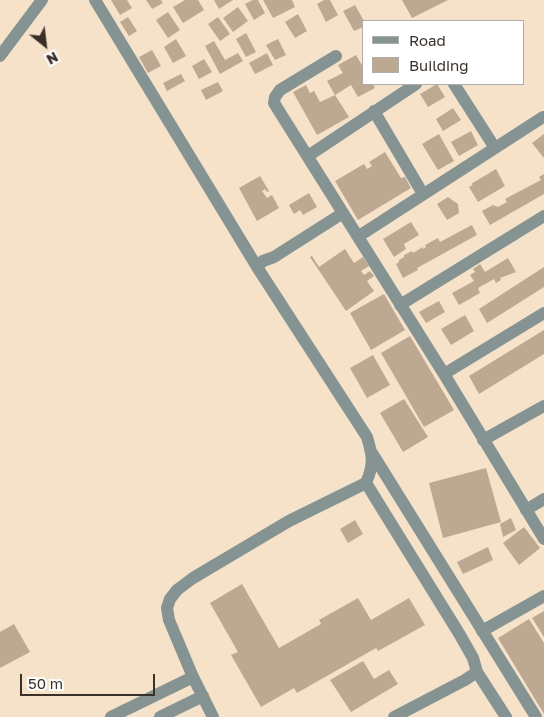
<!DOCTYPE html>
<html>
<head>
<meta charset="utf-8">
<style>
  body { margin:0 }
  #map { position:relative; width:544px; height:717px; overflow:hidden; background:#f6e1c9; font-family:"Golos Text",sans-serif }
  canvas { display:block }
  .legend { position:absolute; left:362px; top:20px; width:162px; height:65px; box-sizing:border-box; background:#fff; border:1px solid #b0ada9; margin:0; padding:6px 9px; list-style:none; font-size:15px; color:#393128 }
  .legend li { display:flex; align-items:center; gap:10px; height:25px }
  .legend b { width:25px; border:1px solid #b0ada9 }
  .north { position:absolute; left:20px; top:20px; width:50px; height:50px; -webkit-text-stroke:4px #fff; paint-order:stroke; rotate:151deg; font-size:14px; font-weight:700; line-height:20px; text-align:center; color:#393128 }
  .north::after { content:''; display:block; margin:auto; width:18px; height:22px; background:#393128; clip-path:polygon(50% 0,100% 100%,50% 72%,0 100%) }
  .scale { position:absolute; left:20px; top:674px; width:135px; height:22px; box-sizing:border-box; border:2px solid #393128; border-top:0; padding-left:6px; font-size:15px; line-height:18px; white-space:nowrap; color:#393128; -webkit-text-stroke:4px #fff; paint-order:stroke }
</style>
</head>
<body>
<div id="map">
<canvas width="544" height="717"></canvas>
<ul class="legend">
<li><b style="height:6px;background:#859492"></b>Road</li>
<li><b style="height:14px;background:#bda992"></b>Building</li>
</ul>
<div class="north">N</div>
<div class="scale">50 m</div>
</div>
<script>
const context = document.querySelector('canvas').getContext('2d');
context.lineJoin = 'round';
function paint(path, color) {
  context.fillStyle = color;
  context.fill(path, 'evenodd');
}
function trace(path, color, width, dash) {
  context.strokeStyle = color;
  context.lineWidth = width;
  context.lineCap = dash ? 'butt' : 'round';
  context.setLineDash(dash || []);
  context.stroke(path);
}
paint(new Path2D(`
  M111,0H127L132,8L120,15Z
  M146,0H161L163,3L152,9Z
  M185,0H198L204,10L183,23L173,7Z
  M214,0H233L219,9Z
  M253,0H258L265,13L254,20L245,4Z
  M263,0H292L295,7L273,18Z
  M324,0H330L338,15L326,22L317,4Z
  M402,0H448L412,18Z
  M355,5L364,21L363,27L354,31L343,11Z
  M238,7L248,21L233,32L223,18Z
  M168,12L180,30L168,38L156,20Z
  M298,14L307,31L295,38L285,22Z
  M128,17L137,31L129,36L120,22Z
  M218,17L230,34L220,41L208,24Z
  M246,33L256,52L246,57L236,39Z
  M176,39L186,56L173,63L164,47Z
  M278,39L286,55L275,60L266,45Z
  M214,41L225,60L238,53L243,61L220,74L205,46Z
  M152,50L161,66L148,73L139,57Z
  M267,53L273,65L255,74L249,63Z
  M356,55L363,67V84H373L375,88L358,97L351,85L335,95L349,117L317,135L293,92L306,85L310,93L314,91L320,102L335,95L327,81L343,73L338,65Z
  M204,59L212,72L199,79L192,66Z
  M181,74L185,81L167,91L163,83Z
  M218,82L223,91L206,100L201,90Z
  M437,84L445,97L428,107L420,94Z
  M453,108L461,120L443,131L436,119Z
  M471,131L478,145L459,156L451,142Z
  M439,134L454,161L438,170L422,144Z
  M544,134V158L532,143Z
  M385,152L401,178L405,177L411,188L358,220L335,181L364,164L367,169L372,166L369,162Z
  M496,169L505,186L478,202L469,187L473,185L471,184Z
  M544,174V194L490,225L482,211L493,205L498,207L507,202L505,199L541,180L539,177Z
  M260,176L269,191L267,192L265,189L262,191L267,198L272,195L279,208L257,221L239,188Z
  M309,193L317,207L303,215L300,210L294,214L289,205Z
  M448,197L458,204L459,213L447,220L437,204Z
  M411,222L419,235L404,244L406,249L394,257L383,239Z
  M472,225L477,235L417,268L418,270L403,278L396,264L399,262V260L404,257V255L412,251L413,253L423,247V249L426,247L425,245L438,238L440,242Z
  M345,249L354,263L363,257L369,266L361,271L364,275L370,271L374,276L367,281L374,291L346,311L310,257L312,256L319,267Z
  M508,258L516,272L500,278L501,280L496,283L494,279L478,288L480,293L459,305L452,293L474,281L470,275L475,272L473,269L480,264L485,272Z
  M544,267V287L487,323L479,309Z
  M384,294L405,330L371,350L350,313Z
  M439,301L445,312L426,323L419,312Z
  M465,315L474,331L451,345L441,329Z
  M544,330V354L479,394L469,376Z
  M410,336L454,410L424,427L381,353Z
  M373,355L390,385L367,398L350,368Z
  M404,399L428,437L403,452L380,413Z
  M486,468L501,522L443,538L429,483Z
  M511,518L516,530L503,537L500,524Z
  M355,520L363,534L348,543L340,529Z
  M524,527L540,548L519,565L503,543Z
  M488,547L493,560L463,574L457,562Z
  M242,584L279,648L321,624L319,620L358,598L371,620L409,598L425,625L378,651L376,648L297,693L294,688L261,707L231,655L238,652L210,603Z
  M544,611V637L532,618Z
  M529,619L544,643V714L498,638Z
  M14,624L30,652L0,668V632Z
  M363,661L374,679L389,670L398,684L351,712L330,680Z`), '#bda992');
trace(new Path2D(`
  M95,0L257,267
  M0,56L42,0
  M336,56L280,90L275,97L274,103L343,213
  M454,84L495,148
  M374,111L423,194
  M308,156L416,84
  M359,236L543,117
  M400,305L544,216
  M444,374L544,313
  M483,440L544,406
  M372,453L536,717
  M366,483C374,464 373,457 367,437L257,267L263,261L274,257L343,213L444,374L544,539
  M526,510L544,499
  M482,631L544,596
  M477,672L506,717
  M111,717L193,677
  M160,717L203,696
  M213,717L193,677L169,620L167,608L170,599L177,590L193,578L289,521L366,483L460,635L473,658L477,672L465,680L394,717`), '#859492', 12);
</script>
</body>
</html>
